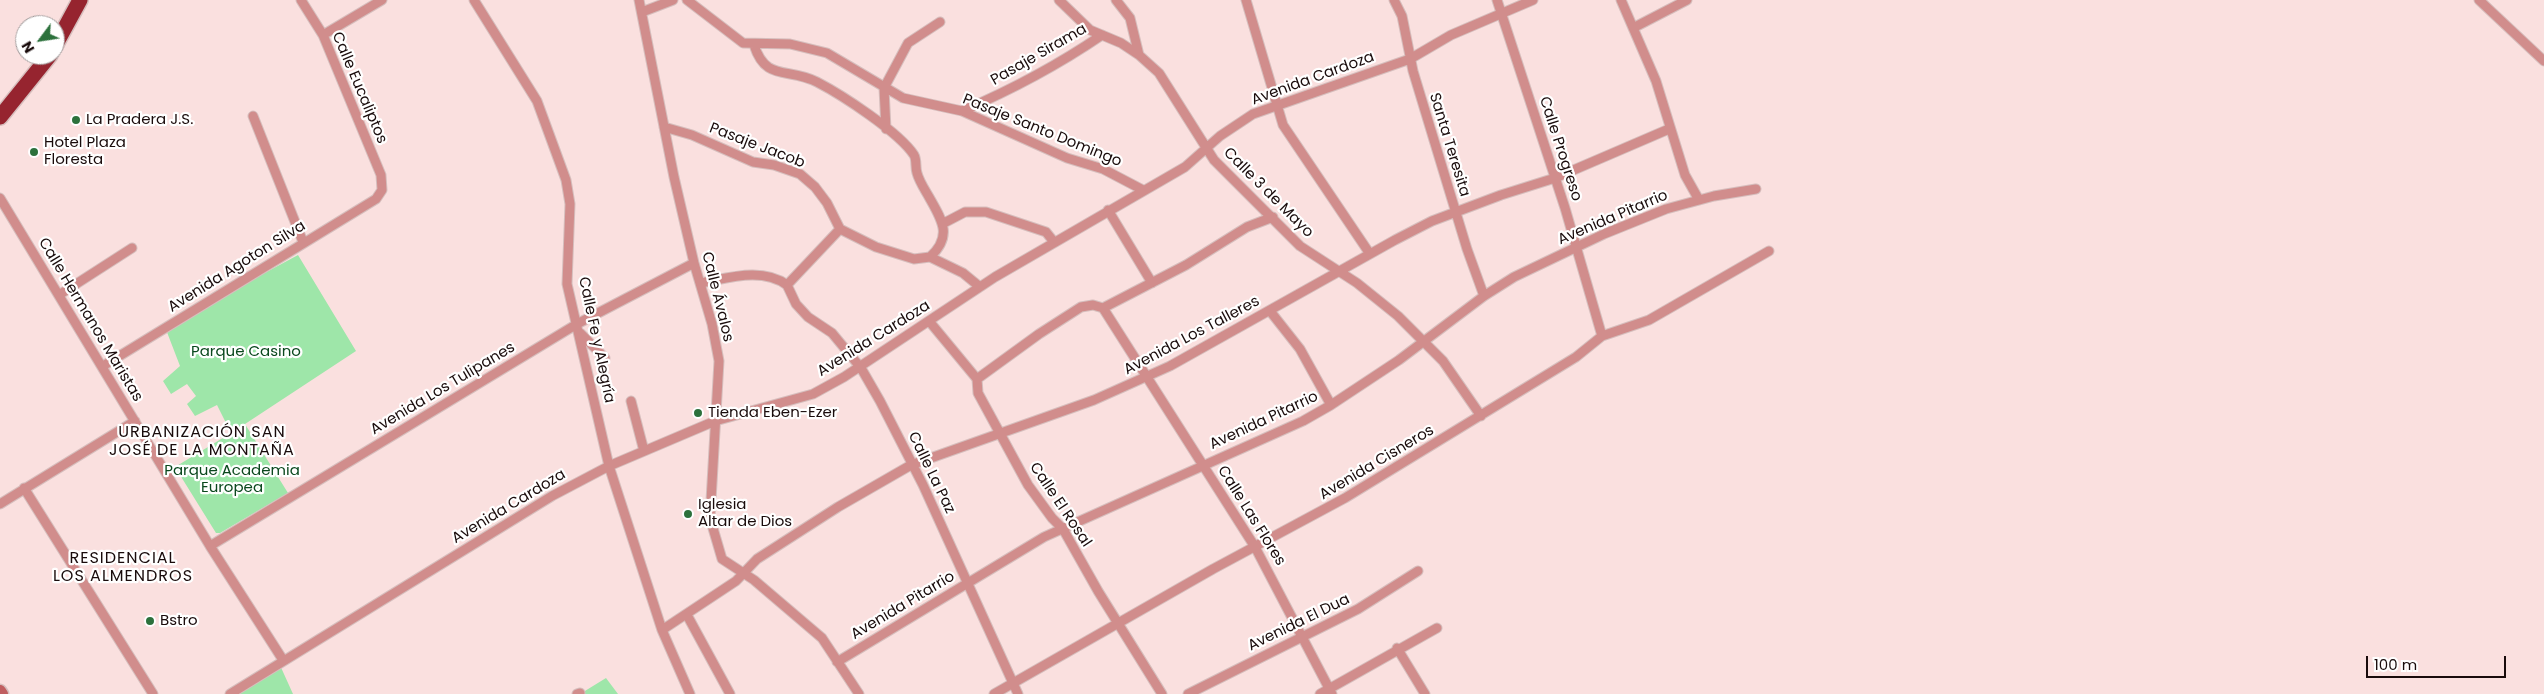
<!DOCTYPE html>
<html>
<head>
<meta charset="utf-8">
<style>
  body { margin:0 }
  #map { position:relative; width:2544px; height:694px; overflow:hidden; background:#fae0df; font-family:Poppins,sans-serif }
  canvas { display:block }
  .north { position:absolute; left:15px; top:15px; width:50px; height:50px; box-sizing:border-box; background:#fff; border:1px solid #a39d9d; border-radius:50%; rotate:239deg; font-size:14px; font-weight:700; line-height:20px; text-align:center; color:#190b0b }
  .north::after { content:''; display:block; margin:auto; width:18px; height:22px; background:#2c713c; clip-path:polygon(50% 0,100% 100%,50% 72%,0 100%) }
  .scale { position:absolute; left:2366px; top:656px; width:140px; height:22px; box-sizing:border-box; border:2px solid #190b0b; border-top:0; padding-left:6px; font-size:15px; line-height:18px; white-space:nowrap; color:#190b0b; -webkit-text-stroke:4px #fff; paint-order:stroke }
</style>
</head>
<body>
<div id="map">
<canvas width="2544" height="694"></canvas>
<div class="north">N</div>
<div class="scale">100 m</div>
</div>
<script>
const context = document.querySelector('canvas').getContext('2d');
context.lineJoin = 'round';
function paint(path, color) {
  context.fillStyle = color;
  context.fill(path, 'evenodd');
}
function trace(path, color, width, dash) {
  context.strokeStyle = color;
  context.lineWidth = width;
  context.lineCap = dash ? 'butt' : 'round';
  context.setLineDash(dash || []);
  context.stroke(path);
}
function write(font, color, halo, rows, align = 'center') {
  context.font = font + ' Poppins,sans-serif';
  context.lineWidth = 4.5;
  context.setLineDash([]);
  context.textBaseline = 'middle';
  context.strokeStyle = halo;
  context.fillStyle = color;
  for (const [text, x, y, turn = 0] of rows) {
    context.save();
    context.translate(x, y);
    context.rotate((+turn || 0) * Math.PI / 180);
    context.textAlign = isNaN(turn) ? turn : align;
    if (halo) context.strokeText(text, 0, 0);
    context.fillText(text, 0, 0);
    context.restore();
  }
}
paint(new Path2D(`
  M298,255L356,351L245,424L288,493L220,533H216L175,467L231,433L217,405L195,416L187,404L196,396L187,384L171,394L163,381L180,366L165,327Z
  M279,663L293,694H229Z
  M606,678L618,694H580Z`), '#9ee6a9');
const street = new Path2D(`
  M474,0L537,101L566,180L570,204L567,284L609,466L662,630L690,694
  M639,0L674,177L694,263L712,324L719,361L710,518L722,559L754,580L822,638L859,694
  M687,0L743,43L790,44L827,53L903,98L962,111L1067,158L1103,169L1143,190
  M1059,0L1090,30L1121,43L1139,55
  M1116,0L1130,18L1139,55L1159,73L1214,160L1300,246L1357,283L1398,316L1443,361L1481,416
  M1246,0L1283,125L1370,254
  M1394,0L1402,16L1413,71L1467,249L1484,296
  M1497,0L1565,208L1602,336
  M1621,0L1656,81L1685,175L1699,200
  M2479,0L2544,61
  M642,12L673,0
  M1633,28L1687,0
  M323,35L382,0
  M754,45C766,82 787,67 817,82C842,95 899,132 914,155C917,160 915,167 917,173C919,181 925,190 929,197C942,220 953,236 930,257
  M962,111C1011,90 1058,65 1102,35
  M253,116L303,242
  M664,127L692,135L753,162L774,165L800,174L815,187L827,203L840,229L876,247L914,259L930,257
  M886,129L884,88L908,43L940,22
  M0,198L210,546L283,660
  M1108,210L1152,283
  M944,223L965,212H986L1046,232L1054,242
  M840,229L787,285L796,304L808,317L832,333L861,368L880,401L923,485L1018,694
  M930,257L963,273L980,287
  M700,283C729,278 762,267 787,285
  M59,295L132,248
  M1103,308L1255,547L1332,694
  M1270,311L1300,349L1331,405
  M929,321L977,379
  M580,333L605,358
  M103,366L376,199L382,190L381,175L323,35L301,0
  M977,379L978,393L1028,485L1052,518L1063,529L1098,591L1162,694
  M977,379L1039,334L1081,307L1093,305L1103,308L1186,265L1247,227L1273,217
  M631,401L644,451
  M24,488L153,694
  M0,504L135,421
  M210,546L577,324L694,263
  M687,615L730,694
  M662,630L736,581L757,559L838,507L911,465L1094,400L1170,366L1395,240L1432,221L1501,195L1555,178L1669,129
  M1397,648L1425,694
  M837,662L1044,537L1303,421L1331,405L1399,360L1484,296L1514,277L1604,234L1666,209L1714,196L1756,189
  M230,694L552,496L609,466L715,421L813,394L844,377L995,277L1185,167L1220,136L1253,114L1410,59L1451,35L1533,0
  M577,694L580,693
  M994,694L1213,569L1345,498L1576,357L1602,336L1649,320L1769,251
  M1188,694L1358,609L1418,571
  M1320,694L1437,628`);
const secondary = new Path2D(`
  M0,691L2,694`);
const highway = new Path2D(`
  M55,46L80,0
  M0,117L50,55`);
trace(street, '#d6bebd', 11);
trace(secondary, '#d6bebd', 15);
trace(highway, '#d6bebd', 18);
trace(street, '#d18d8c', 9);
trace(secondary, '#c05e60', 12);
trace(highway, '#96242f', 15);
for (const [x, y, r, color] of [
  [76,120,5,"#2c713c"],
  [34,152,5,"#2c713c"],
  [698,413,5,"#2c713c"],
  [688,514,5,"#2c713c"],
  [150,621,5,"#2c713c"]
]) {
  const dot = new Path2D();
  dot.arc(x, y, r, 0, 2 * Math.PI);
  context.fillStyle = color;
  context.fill(dot);
  trace(dot, '#fff', 2);
}
write('15px', '#190b0b', '#fff', [
  ["Pasaje Sirama",1039,55,-30],
  ["Avenida Cardoza",1313,79,-20],
  ["Calle Eucaliptos",359,88,67],
  ["Pasaje Santo Domingo",1042,131,22],
  ["Santa Teresita",1449,145,73],
  ["Pasaje Jacob",757,146,21],
  ["Calle Progreso",1560,149,72],
  ["Calle 3 de Mayo",1268,193,45],
  ["Avenida Pitarrio",1613,218,-23],
  ["Avenida Agoton Silva",237,267,-32],
  ["Calle Ávalos",717,297,76],
  ["Calle Hermanos Maristas",90,320,59],
  ["Avenida Los Talleres",1192,336,-28],
  ["Avenida Cardoza",874,339,-32],
  ["Calle Fe y Alegría",596,340,78],
  ["Avenida Los Tulipanes",443,389,-31],
  ["Avenida Pitarrio",1264,421,-25],
  ["Avenida Cisneros",1377,463,-31],
  ["Calle La Paz",931,473,64],
  ["Calle El Rosal",1060,505,56],
  ["Avenida Cardoza",509,507,-31],
  ["Calle Las Flores",1251,516,58],
  ["Avenida Pitarrio",903,606,-31],
  ["Avenida El Dua",1299,623,-26]
]);
write('15px', '#190b0b', '#fff', [
  ["La Pradera J.S.",86,120],
  ["Hotel Plaza",44,143],
  ["Floresta",44,160],
  ["Tienda Eben-Ezer",708,413],
  ["Iglesia",698,505],
  ["Altar de Dios",698,522],
  ["Bstro",160,621]
], 'left');
write('15px', '#0a481d', '#fff', [
  ["Parque Casino",246,352],
  ["Parque Academia",232,471],
  ["Europea",232,488]
]);
context.letterSpacing = '1px';
write('16px', '#190b0b', '#fff', [
  ["URBANIZACIÓN SAN",202,433],
  ["JOSÉ DE LA MONTAÑA",202,451],
  ["RESIDENCIAL",123,559],
  ["LOS ALMENDROS",123,577]
]);
context.letterSpacing = '0px';
</script>
</body>
</html>
